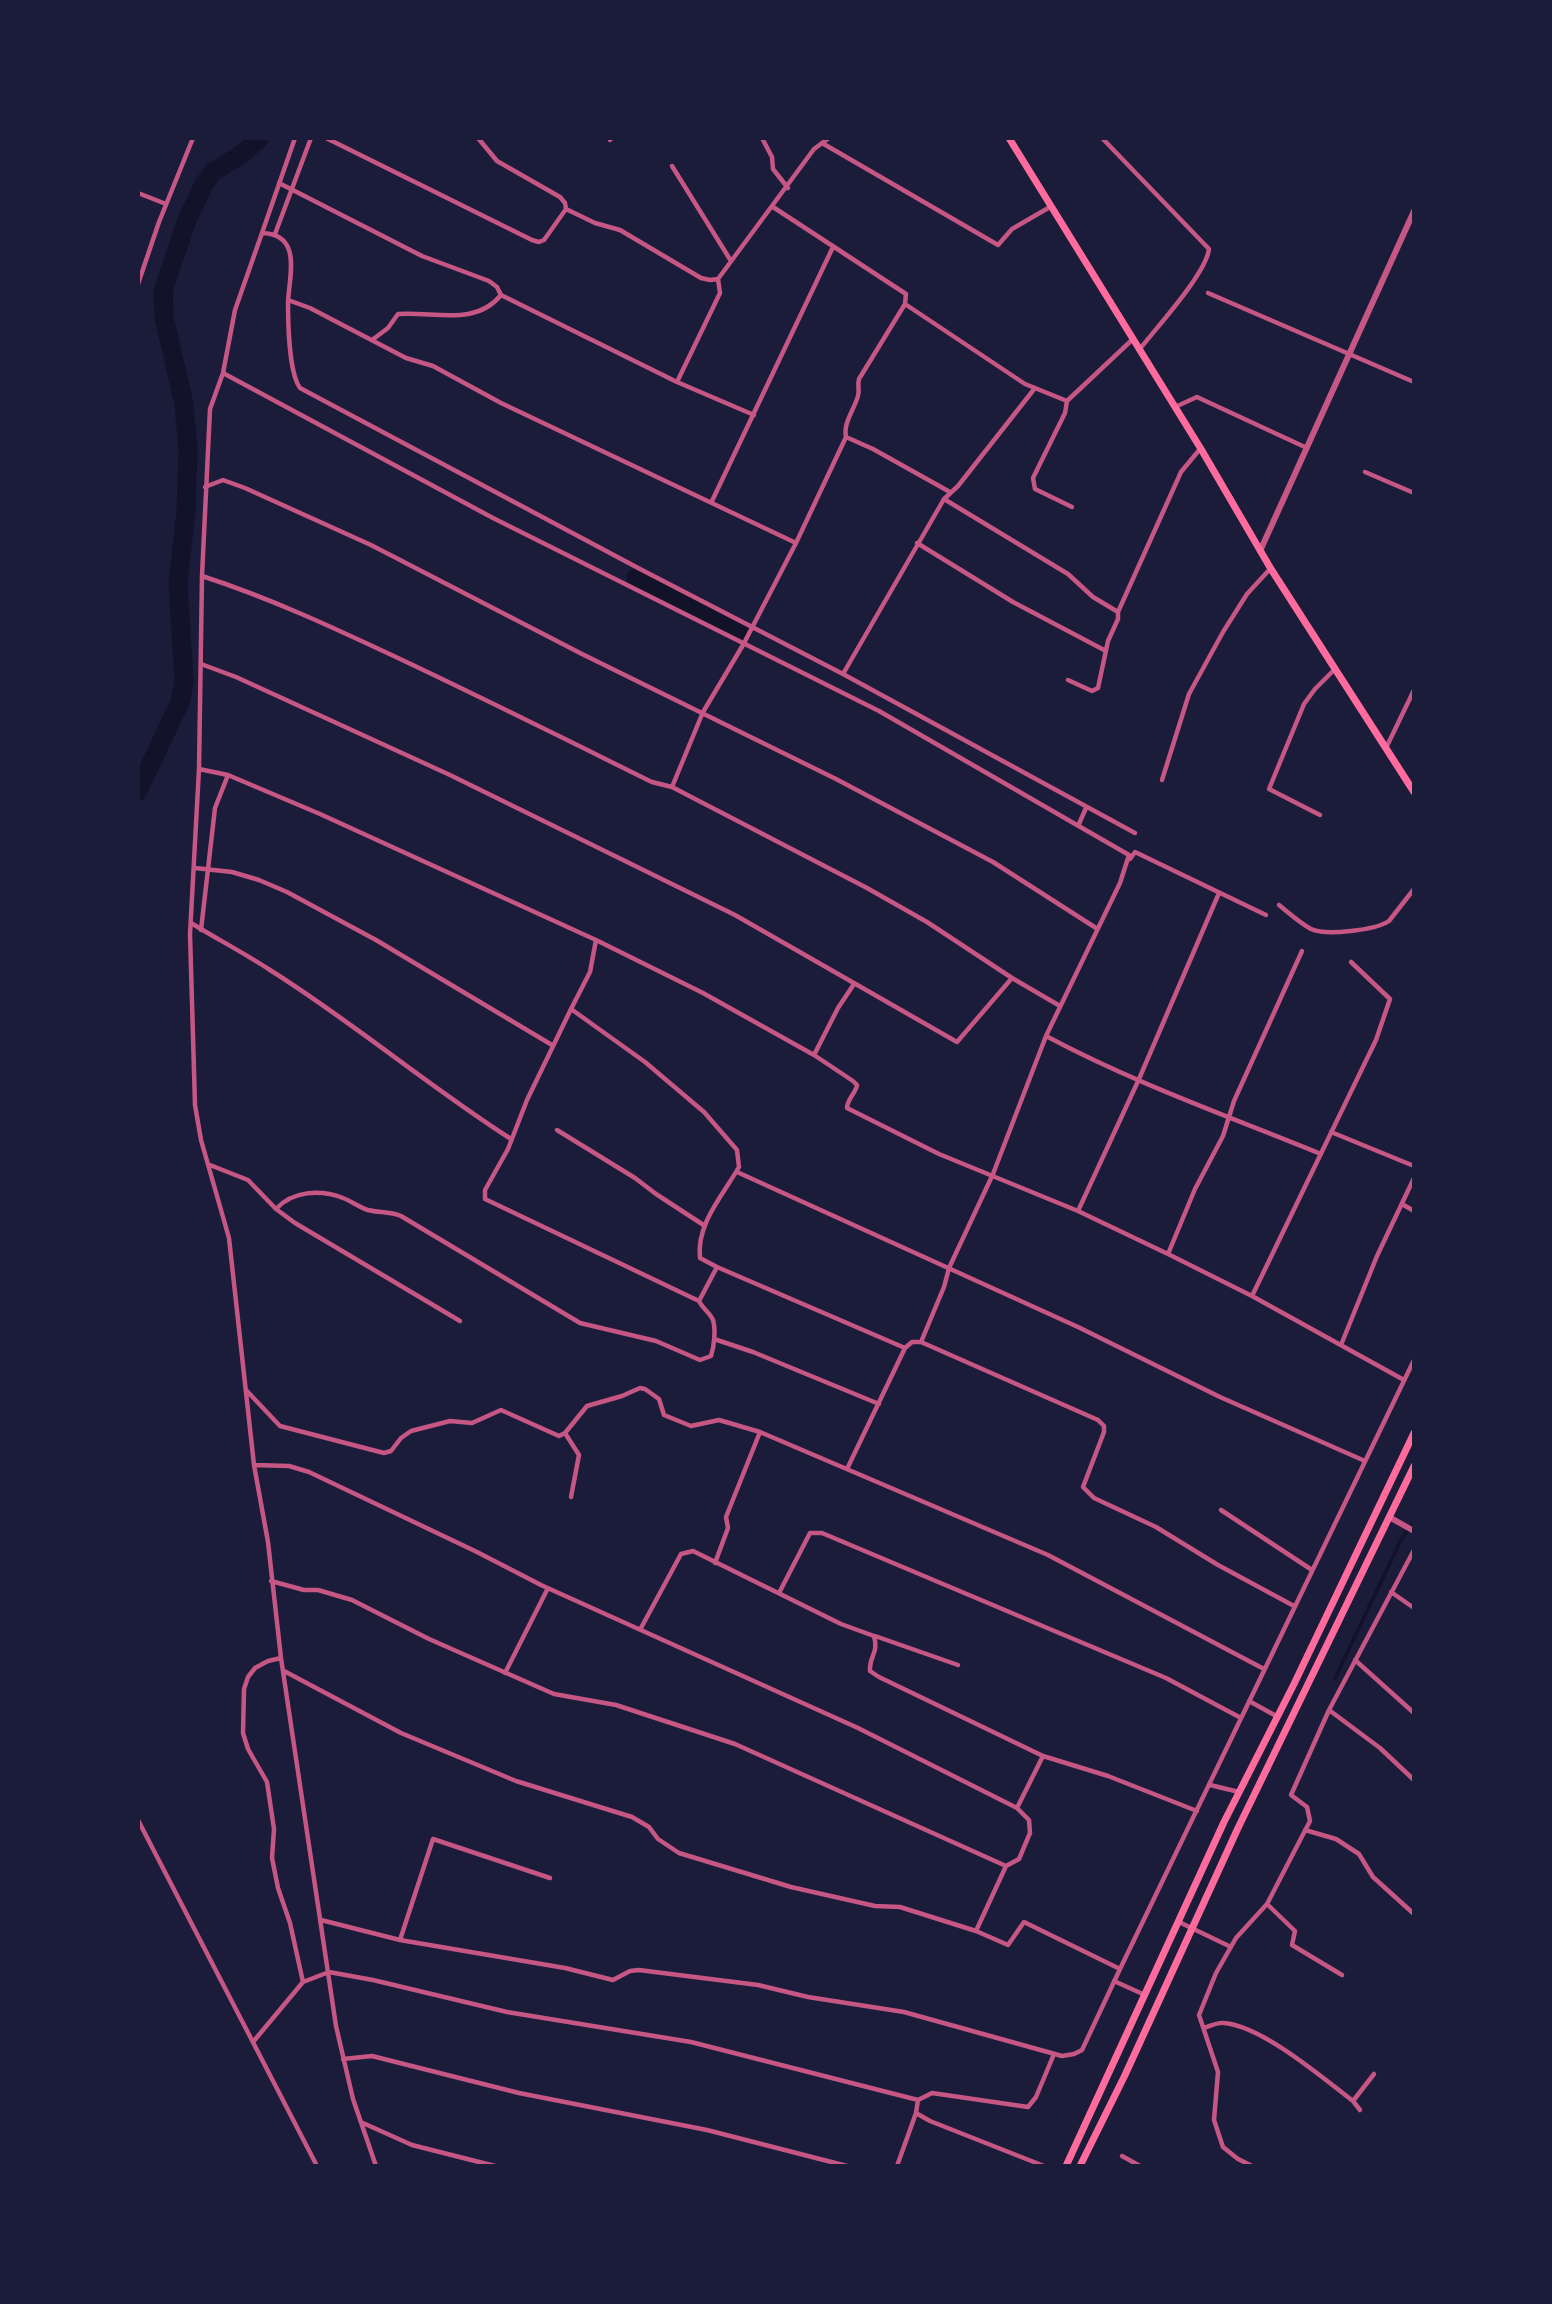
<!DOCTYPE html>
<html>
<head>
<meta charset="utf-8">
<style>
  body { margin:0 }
  #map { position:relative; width:1552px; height:2304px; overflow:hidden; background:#1b1b3a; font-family:"Fira Sans Condensed",sans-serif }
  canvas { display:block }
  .frame { position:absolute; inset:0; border:140px solid #1b1b3a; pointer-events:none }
</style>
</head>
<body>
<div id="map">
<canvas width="1552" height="2304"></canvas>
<div class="frame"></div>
</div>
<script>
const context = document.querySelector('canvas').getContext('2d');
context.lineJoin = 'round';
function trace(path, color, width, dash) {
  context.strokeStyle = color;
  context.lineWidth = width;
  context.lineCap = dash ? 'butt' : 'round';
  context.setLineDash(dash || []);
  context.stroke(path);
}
trace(new Path2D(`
  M1335,1678L1401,1540L1414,1521`), '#12122b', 3.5);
trace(new Path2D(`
  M636,578L740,632
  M138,791L180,702L184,683L178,583L186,511L188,451L184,404L164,317L163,291L187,220L204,184L213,172L242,154L260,138`), '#12122b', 19);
trace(new Path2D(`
  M295,138L262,233C303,234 289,277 288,302C288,322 289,373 300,388L640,569L843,674L1135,833
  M326,138L532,240L539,242L544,240L566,209L595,223L620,230L701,278L710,280L718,279
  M478,138L497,161L560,197L565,203L566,209
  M762,138L772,157L773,169L788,188
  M1102,138L1209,249C1206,274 1156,328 1139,350
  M610,140L612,138
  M822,143L998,245L1012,229L1050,207
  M672,166L731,261
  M279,183L422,256L489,281L497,287L501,295L677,382L754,415
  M138,193L166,204
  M773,207L906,294L905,304L1025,384L1067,401L1133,339
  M262,233L235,310L223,373L210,409L202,576L199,769L228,775L320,814L596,940L703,993L814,1055L853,1081L857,1085C856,1093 847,1099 847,1108L939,1154L1078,1211L1168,1254L1252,1296L1404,1380
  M275,234L311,138
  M138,284L159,222L193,138
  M1208,293L1414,382
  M288,300L310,308L406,358L433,366L501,403L796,543
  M372,340L388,328L398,314C434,311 475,327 501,295
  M223,373L493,518L879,711L1129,855L1120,883L1046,1036L993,1174L949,1268L944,1287L921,1342
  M677,382L720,293L718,279L814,149L829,138
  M1067,401L1065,413L1033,478L1035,489L1072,507
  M1175,407L1197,397L1307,448
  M846,437C843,423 854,410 858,396C860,389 857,386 859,379L905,304
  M1365,472L1414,493
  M205,487L223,480L245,488L371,545L582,654L836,779L993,862L1096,928
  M944,499L1068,574L1093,597L1118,612
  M712,501L833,247
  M917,543L1013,602L1106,651
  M202,576C270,598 334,628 398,658C483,698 567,740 652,782L672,787L867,888L927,922L1012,978L1060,1006
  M201,664L236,677L450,775L735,915L957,1042L1012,978
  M843,674L944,499L958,486L1035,388
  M1068,680L1092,691L1098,688L1108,641L1118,619V612L1181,472L1200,449
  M1386,748L1414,690
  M199,769L190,934L195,1105L201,1140L229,1238L254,1465L268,1542L281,1658L336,2026L353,2099L376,2166
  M1162,780L1189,694L1223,632L1247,594L1270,569
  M672,787L703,712L743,645L796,543L846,437L873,449L950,492
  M1320,815L1269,789L1304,704L1315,689L1334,670
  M1078,826L1086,808
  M1130,859L1135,852L1266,915
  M195,868L232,872L259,880L287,892L376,940L552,1045
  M1279,905C1289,913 1300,923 1311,929C1326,936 1376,930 1389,921L1414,889
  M191,923C217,939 244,953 270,970C353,1022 428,1086 511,1139
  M201,930L215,808L228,775
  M596,940L590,972L571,1009L645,1062L704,1112L737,1150L739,1167C723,1195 696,1224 700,1258L717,1267
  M1046,1036C1134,1083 1228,1116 1321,1154
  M814,1055L838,1008L854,984
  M557,1130L635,1178L656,1194L705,1226
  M1331,1132L1414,1166
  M210,1165L248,1180L276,1209L295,1223L460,1321
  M737,1172L1078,1327L1220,1397L1365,1461
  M1402,1204L1414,1211
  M276,1209C292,1191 320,1189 343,1198C351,1201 359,1207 368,1210C379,1213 389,1211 401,1216L580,1323L656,1341L700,1360L711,1356C714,1347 716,1330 713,1320C710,1313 703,1309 699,1301L485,1199V1190L508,1149L527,1100L571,1009
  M1078,1211L1139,1079L1219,893
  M1168,1254L1195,1189L1223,1136L1234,1101L1302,951
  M1252,1296L1376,1040L1390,999L1351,962
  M699,1301L717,1267L905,1348
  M714,1339L753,1352L879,1404
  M1341,1345L1377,1256L1414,1178
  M246,1390L280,1426L384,1453L391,1451L401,1438L411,1431L450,1421L472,1423L501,1410L559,1436L565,1433L587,1406L622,1396L640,1388L645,1389L659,1399L664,1415L691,1426L719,1420L760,1432
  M565,1433L579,1455L571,1497
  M254,1465L289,1466L309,1472L477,1552L541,1585L858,1728L1017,1808L1029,1820L1030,1833L1019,1859L1006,1866L976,1931
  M847,1469L905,1348L912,1342H921L1098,1420L1104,1426V1432L1083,1487L1094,1498L1156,1527L1218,1565L1294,1606
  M1221,1510L1312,1570
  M715,1563L728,1528L726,1517L760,1432L1048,1555L1264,1669
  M271,1581L304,1590H318L352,1600L429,1639L554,1694L616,1705L735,1744L1006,1866
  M1391,1592L1414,1608
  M779,1593L810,1533H822L1166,1678L1241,1718
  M641,1628L681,1554L693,1551L841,1624L874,1636C879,1653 869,1656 870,1671L879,1677L1043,1756L1108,1776L1197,1811
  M875,1636L958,1665
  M281,1658L268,1661L255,1668L248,1677L244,1689L243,1733L248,1749L267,1782L274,1829L272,1858L278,1888L290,1923L303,1982
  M1355,1660L1414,1713
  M284,1671L401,1733L516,1781L632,1817L649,1827L658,1839L679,1853L791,1887L875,1906L900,1907L976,1931L1008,1945L1024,1922L1120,1969L1414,1360
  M505,1673L548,1588
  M1249,1701L1278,1717
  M1329,1710L1380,1748L1414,1780
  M1210,1785L1239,1792
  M1017,1808L1043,1756
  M138,1820L317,2166
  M1305,1830L1336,1839L1359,1854L1373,1877L1414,1914
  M1267,1904L1295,1931L1292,1945L1342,1975
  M321,1920L400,1940L565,1968L613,1980L630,1971L639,1970L758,1985L808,1997L904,2012L1062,2056L1074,2054L1082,2050L1120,1969
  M1179,1922L1231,1947
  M400,1940L433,1839L550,1878
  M1114,1981L1145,1995
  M1204,2028C1210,2026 1218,2022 1224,2023C1262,2026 1323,2078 1353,2101L1360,2110
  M253,2042L303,1982L329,1972L373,1980L507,2012L691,2042L918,2100L916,2113L930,2121L1044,2166
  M343,2059L372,2056L519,2093L707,2130L847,2166
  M918,2100L932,2093L1028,2107L1036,2097L1054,2054
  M1353,2101L1374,2074
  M363,2123L412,2145L495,2166
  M1122,2156L1140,2166
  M897,2166L916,2113
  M1252,2166L1238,2159L1223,2147L1214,2120L1218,2072L1199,2015L1216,1973L1236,1938L1267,1904L1310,1821L1307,1807L1291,1795L1329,1710L1414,1550`), '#c65784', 4.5);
trace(new Path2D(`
  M1260,551L1414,211
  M1389,1517L1414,1531`), '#c65784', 6);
trace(new Path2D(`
  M1066,2166L1224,1822L1294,1684L1414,1433
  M1080,2166L1125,2075L1238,1828L1414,1466`), '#ff6b9d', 7);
trace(new Path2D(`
  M1009,138L1201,449L1271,569L1414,792`), '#ff6b9d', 7);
</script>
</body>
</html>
